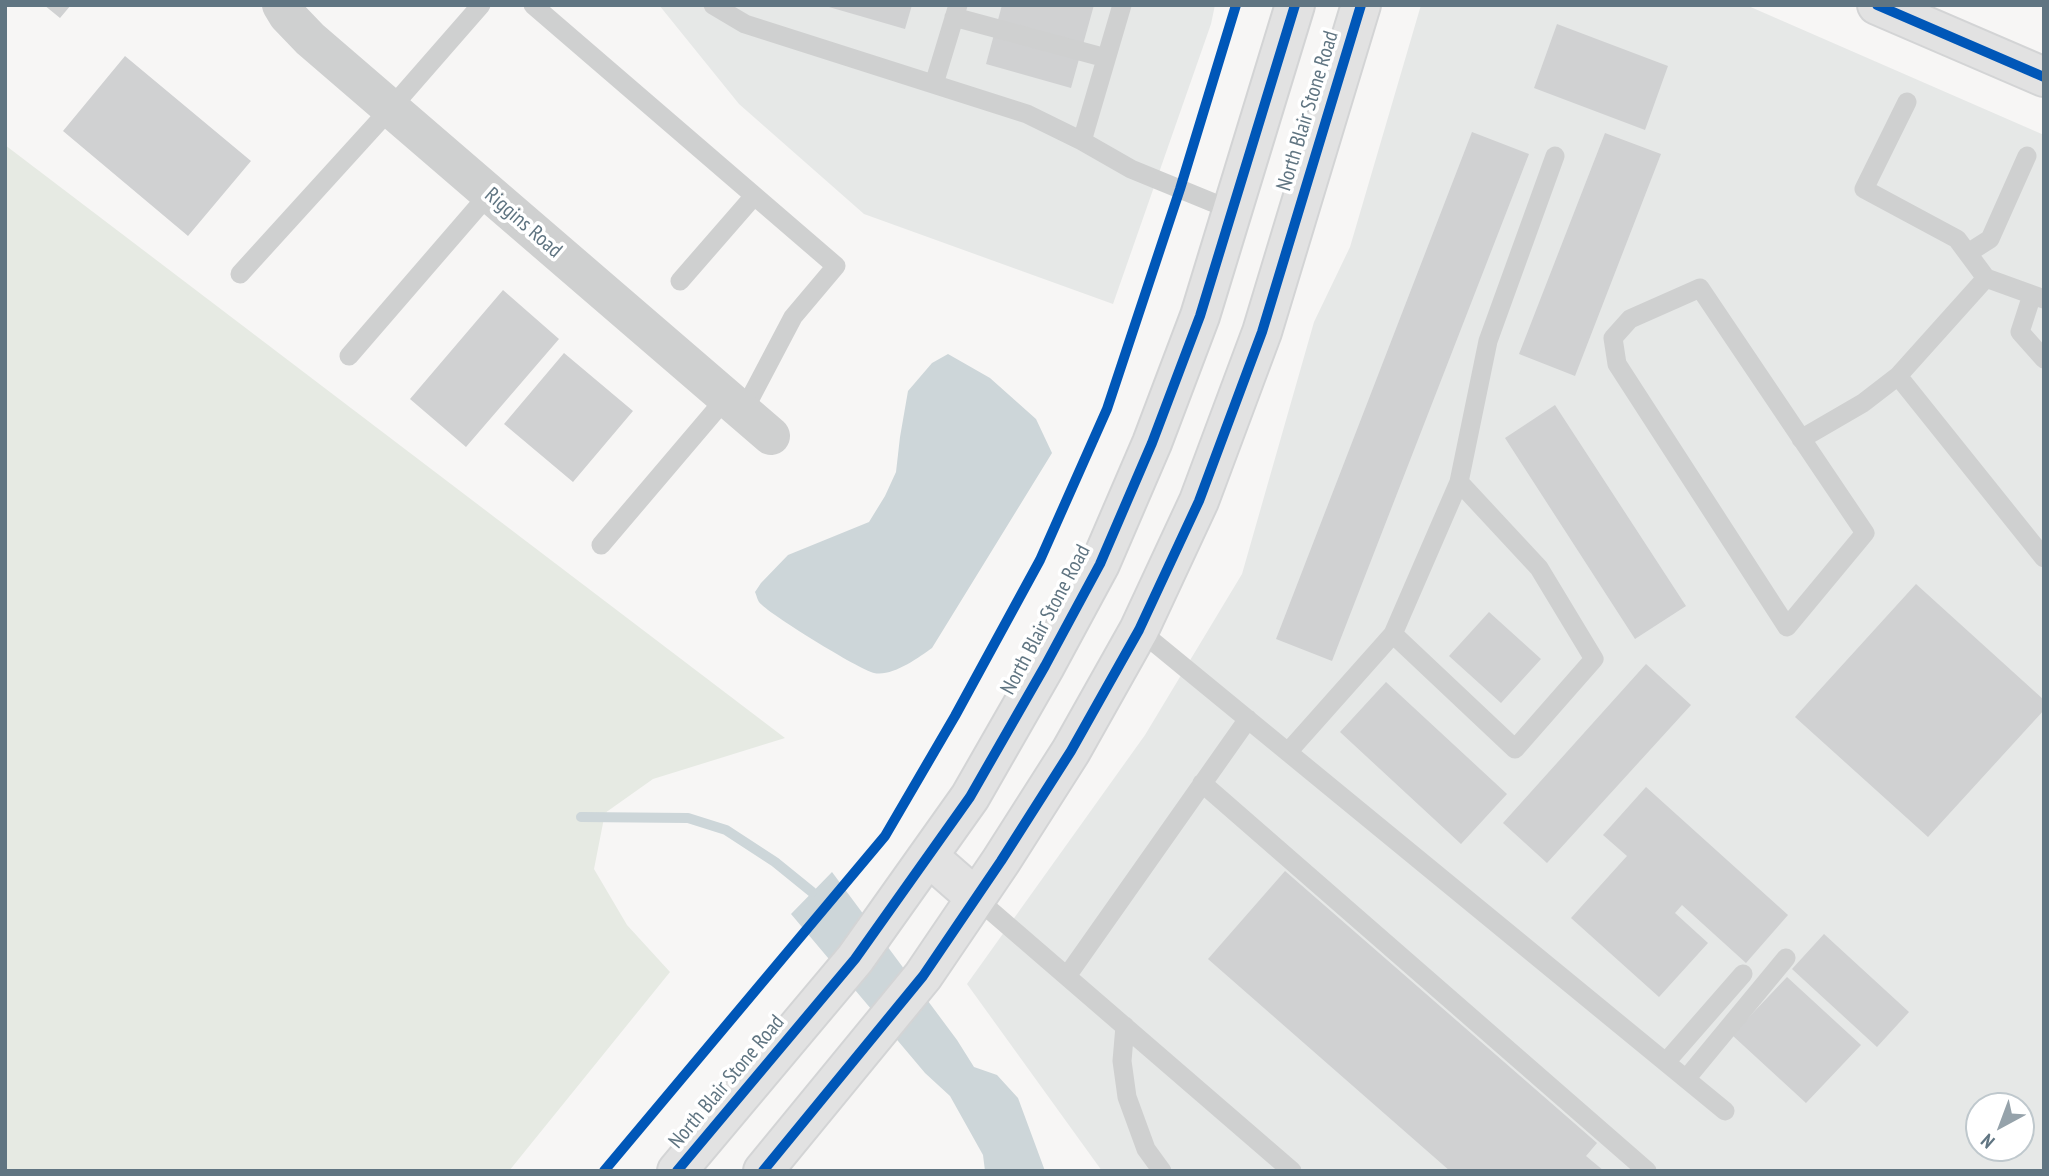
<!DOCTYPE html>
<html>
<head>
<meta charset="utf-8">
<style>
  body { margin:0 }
  #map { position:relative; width:2049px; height:1176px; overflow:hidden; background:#f7f6f5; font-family:"PT Sans Narrow",sans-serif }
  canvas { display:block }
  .frame { position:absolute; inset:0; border:7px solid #607582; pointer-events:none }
  .north { position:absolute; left:1965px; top:1092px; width:70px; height:70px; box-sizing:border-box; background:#fff; border:2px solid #bfc8cd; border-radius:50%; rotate:221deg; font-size:19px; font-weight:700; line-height:28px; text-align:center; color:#607582 }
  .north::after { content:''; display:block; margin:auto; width:24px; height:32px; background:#95a2aa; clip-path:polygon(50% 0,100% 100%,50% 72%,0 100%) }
</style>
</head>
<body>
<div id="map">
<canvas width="2049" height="1176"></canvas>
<div class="frame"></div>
<div class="north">N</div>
</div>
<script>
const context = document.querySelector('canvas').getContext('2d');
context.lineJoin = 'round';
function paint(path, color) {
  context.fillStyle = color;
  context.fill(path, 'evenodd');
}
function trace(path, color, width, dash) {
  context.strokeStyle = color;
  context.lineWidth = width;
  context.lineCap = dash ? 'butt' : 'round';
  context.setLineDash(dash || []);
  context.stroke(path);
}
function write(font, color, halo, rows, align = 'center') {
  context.font = font + ' "PT Sans Narrow",sans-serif';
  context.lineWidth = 7;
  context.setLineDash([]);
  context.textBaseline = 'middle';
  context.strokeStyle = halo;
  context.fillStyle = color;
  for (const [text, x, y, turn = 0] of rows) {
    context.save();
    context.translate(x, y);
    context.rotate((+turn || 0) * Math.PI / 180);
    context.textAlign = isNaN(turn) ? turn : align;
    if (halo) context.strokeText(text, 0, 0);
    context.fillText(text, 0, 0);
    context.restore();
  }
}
paint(new Path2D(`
  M659,5H1215L1211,24L1113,304L864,214L739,104Z
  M1421,5H1746L2044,135V1171H1102L967,984L1145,735L1242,574L1314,322L1350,247ZM1979,1106H2021V1148H1979Z`), '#e6e8e7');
paint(new Path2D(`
  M5,145L785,738L653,779L605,813L594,869L627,925L670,972L509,1171H5Z`), '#e6eae3');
paint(new Path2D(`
  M948,354L990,378L1036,419L1052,453L932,648C918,658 892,677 874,673C860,670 767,613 759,602C758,601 756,594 755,592L761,583L788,555L869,522L885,496L896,472L900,437L908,391L932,363Z
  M832,872L957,1040L974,1067L997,1075L1018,1098L1045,1171H985L983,1155L950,1096L925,1073L791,914Z`), '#cdd6d9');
trace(new Path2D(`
  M581,817L688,818L726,830L775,862L812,892`), '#cdd6d9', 10);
paint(new Path2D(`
  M44,5H71L60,18Z
  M822,5H912L905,29Z
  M1002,5H1094L1071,88L986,64Z
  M1557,24L1668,66L1645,130L1534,88Z
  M125,56L251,161L188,236L63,131Z
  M1472,132L1529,154L1332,661L1276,639Z
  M1605,133L1661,154L1575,376L1519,354Z
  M503,290L559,339L466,447L410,399Z
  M564,353L633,411L573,482L504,424Z
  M1555,405L1686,606L1635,639L1505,438Z
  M1916,584L2044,700V710L1928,837L1795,717Z
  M1489,612L1541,659L1501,703L1449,656Z
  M1646,664L1691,705L1547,863L1503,823Z
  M1386,682L1507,794L1461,844L1340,732Z
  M1646,787L1788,915L1746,963L1682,905L1675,913L1708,943L1659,997L1571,918L1627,856L1603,835Z
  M1285,871L1597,1143L1586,1156L1604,1171H1450L1208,959Z
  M1824,934L1909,1012L1877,1047L1792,969Z
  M1787,977L1861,1045L1806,1103L1732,1035Z`), '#d0d1d2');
const secondary = new Path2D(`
  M1877,5L2044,77
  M928,856L976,898
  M677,1171L855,959L970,797L1045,666L1100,564L1152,443L1200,316L1295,5
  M763,1171L923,976L1001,861L1071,751L1139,630L1199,501L1262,332L1361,5`);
trace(secondary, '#d3d4d5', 42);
trace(new Path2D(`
  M533,5L836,266L793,317L743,412
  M713,5L745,24L1027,114L1082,141L1131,169L1231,210
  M954,17L1106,58
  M934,84L958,5
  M1907,102L1864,189L1957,239L1986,278L2044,299
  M1082,141L1122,5
  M1968,253L1990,239L2027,156
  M240,274L391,108L481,5
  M680,281L754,196
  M1700,288L1865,533L1787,627L1617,364L1613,338L1630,319Z
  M2032,295L2020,332L2044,359
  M349,356L489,194
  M1898,376L2044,558
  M1801,439L1863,403L1898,376L1986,278
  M601,545L726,398
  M1139,630L1725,1111
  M1393,634L1515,749L1594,659L1539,568L1459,482
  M1288,752L1393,634L1459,482L1488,341L1555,156
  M1202,783L1647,1171
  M976,898L1292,1171
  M1067,976L1248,719
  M1125,1026L1122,1061L1127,1097L1146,1149L1162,1171
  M1666,1062L1743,974
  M1686,1079L1786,958`), '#cfd0d0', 19);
trace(new Path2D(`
  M281,5L287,15L310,39L771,436`), '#cfd0d0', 38);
trace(secondary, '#e2e2e2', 38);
trace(new Path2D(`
  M1877,5L2044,77
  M604,1171L885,836L955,716L1040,560L1107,409L1180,189L1236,5
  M677,1171L855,959L970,797L1045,666L1100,564L1152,443L1200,316L1295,5
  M763,1171L923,976L1001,861L1071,751L1139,630L1199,501L1262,332L1361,5`), '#0057b8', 10);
write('21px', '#607582', '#fff', [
  ["North Blair Stone Road",1308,111,-73],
  ["Riggins Road",523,223,41],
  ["North Blair Stone Road",1046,620,-62],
  ["North Blair Stone Road",727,1082,-50]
]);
</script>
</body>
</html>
